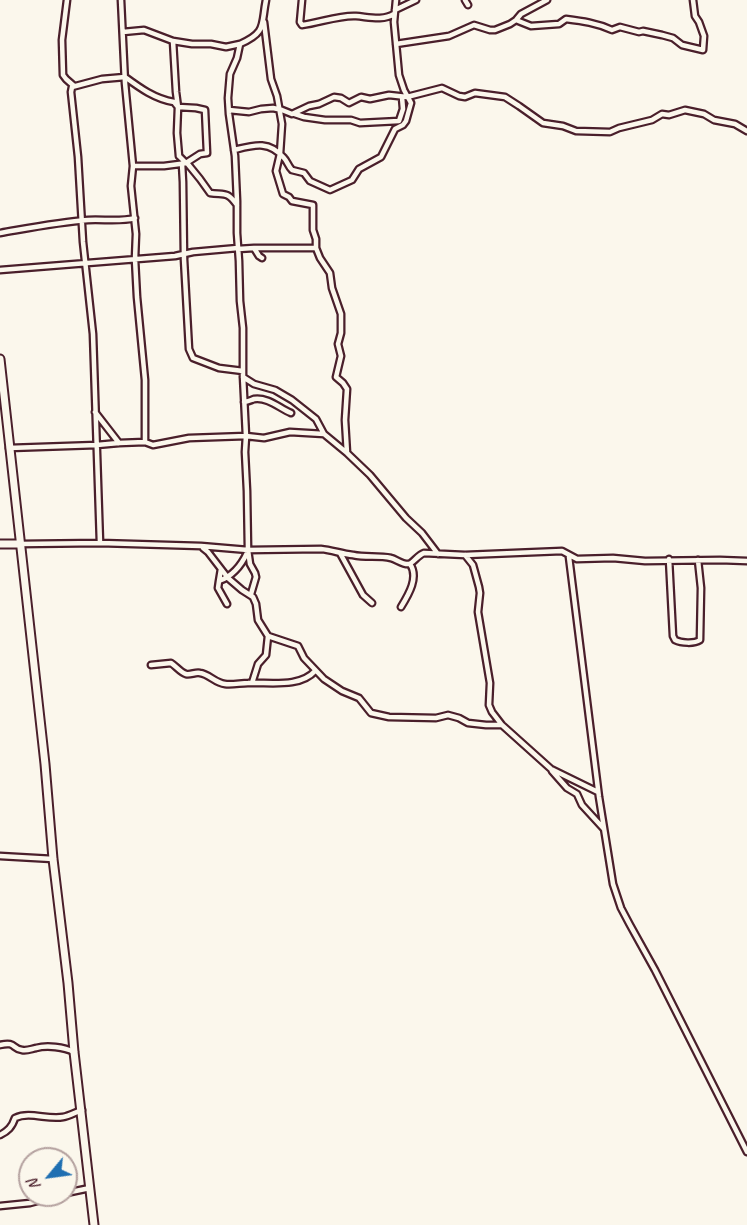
<!DOCTYPE html>
<html>
<head>
<meta charset="utf-8">
<style>
  body { margin:0 }
  #map { position:relative; width:747px; height:1225px; overflow:hidden; background:#fbf7ec; font-family:Caveat,sans-serif }
  canvas { display:block }
  .north { position:absolute; left:18px; top:1147px; width:60px; height:60px; box-sizing:border-box; background:#fbf7ec; border:2px solid #b4a19f; border-radius:50%; rotate:241deg; font-size:16px; font-weight:700; line-height:24px; text-align:center; color:#4a1f2b }
  .north::after { content:''; display:block; margin:auto; width:21px; height:27px; background:#1f6fb2; clip-path:polygon(50% 0,100% 100%,50% 72%,0 100%) }
</style>
</head>
<body>
<div id="map">
<canvas width="747" height="1225"></canvas>
<div class="north">N</div>
</div>
<script>
const context = document.querySelector('canvas').getContext('2d');
context.lineJoin = 'round';
function trace(path, color, width, dash) {
  context.strokeStyle = color;
  context.lineWidth = width;
  context.lineCap = dash ? 'butt' : 'round';
  context.setLineDash(dash || []);
  context.stroke(path);
}
const street = new Path2D(`
  M67,0L62,40L63,75L66,79L74,86
  M121,0L125,83L133,166L131,186L136,234L135,259L137,297L145,380V442
  M302,0L300,22L302,25C320,23 338,15 356,16C369,17 383,21 394,14
  M465,0L468,5
  M395,10L416,0
  M516,20L531,26L559,24L566,19C582,21 597,23 612,30L620,27L639,32L643,31L662,35L673,38L682,45L703,50L704,36L699,22L695,16L693,0
  M264,22L271,79L277,96L282,124L280,154L276,171L283,194L289,197L292,201L313,205V230L316,239V248L320,258L330,273L332,288L341,314V333L338,344L341,356L336,377L343,383L347,389L345,420L347,453
  M123,32L144,30L173,41L192,44H211L226,47L240,44
  M173,41L176,92L178,107L177,133L179,156
  M396,44L449,36L474,25L490,30H495L510,24L516,20L521,14L547,0
  M229,110L249,112L261,109L273,108L282,110L292,114L309,106L319,104L334,97L341,98L349,103L361,97L370,99L389,95L407,97L442,88L459,96L465,97L475,93L505,97L519,106L543,123L563,126L576,131L610,132L619,128L652,120L662,114L669,115L685,110L704,114L714,120L735,124L747,131
  M295,114L304,117L325,120H351L360,123L399,121L403,109L402,97
  M234,150C254,145 269,140 284,158C287,161 288,166 292,170L304,173L310,181L330,190L352,180L359,169L381,157L395,129L403,125L406,121L411,103L404,90L399,75L394,22L396,0
  M182,164L183,182L184,259L189,349L193,358L219,368L243,371
  M133,166H164L187,163L200,179L210,193C225,195 227,191 237,205
  M0,233C29,228 59,222 88,220C103,219 120,222 135,218
  M254,248H316
  M238,249L254,248L259,256L262,258
  M0,270L175,256L193,252L238,248
  M243,377L254,384L275,390L292,400L316,419L324,434
  M244,402C248,402 251,400 254,399C268,397 279,408 291,413
  M95,412L119,443
  M9,448L97,445L119,443L145,442L153,445L189,438L246,436L264,438L290,432L324,434L347,453L370,475L406,518L422,533L438,554
  M100,543L93,334L83,242L78,157L71,92L72,87L102,79L125,77C140,88 155,99 174,102L178,107L196,108L205,110L207,153L200,154L186,163L179,156
  M20,544L100,543L201,546L248,550L321,549C332,550 342,554 353,555C366,558 378,555 391,558C396,559 403,565 409,564C413,563 418,555 424,553L465,555L562,551L577,559L613,558L645,561L720,560L747,561
  M203,548L208,552L228,578L242,590L253,597L256,604L258,620L268,636L298,646L304,658L324,679L342,691L359,698L371,713L389,717L436,718L448,715L459,718L468,723L486,725H502
  M340,553L363,595L372,603
  M465,555L473,565L479,587L480,593L478,612L490,683L489,705L492,712L502,725L551,769L598,792
  M569,557L599,797L613,884L621,908L630,925L655,970L747,1152
  M669,559L673,636L675,640C681,643 694,644 700,640L701,588L698,560
  M221,569L219,581C233,576 241,566 247,553
  M219,581L218,588L227,604
  M251,594L256,577L255,573L250,564L248,550L247,491L245,452L246,436L243,376V328L240,301L239,261L237,233V201L235,156L229,114L228,98L230,74L237,58L240,44C267,32 261,25 266,0
  M401,607C409,594 419,577 410,564
  M151,665L171,663C176,666 180,672 186,674C191,675 195,672 200,673C209,674 215,683 225,684C232,685 241,683 248,683C269,682 300,688 315,671
  M252,683L258,664L266,655L268,636
  M552,771L567,788L577,794L582,805L604,829
  M0,856L53,859
  M0,1045C16,1041 12,1049 22,1050C27,1051 31,1049 36,1048C47,1045 64,1047 74,1052
  M0,1135C8,1131 12,1127 15,1118C30,1111 47,1120 63,1117C69,1116 76,1112 82,1110
  M66,1193L90,1188
  M0,1206L30,1203L60,1195`);
const secondary = new Path2D(`
  M0,359L45,764L53,859L68,983L74,1052L94,1225
  M0,544H20`);
trace(street, '#4a1f2b', 9);
trace(secondary, '#4a1f2b', 11);
trace(street, '#fbf7ec', 4.5);
trace(secondary, '#fbf7ec', 7);
</script>
</body>
</html>
